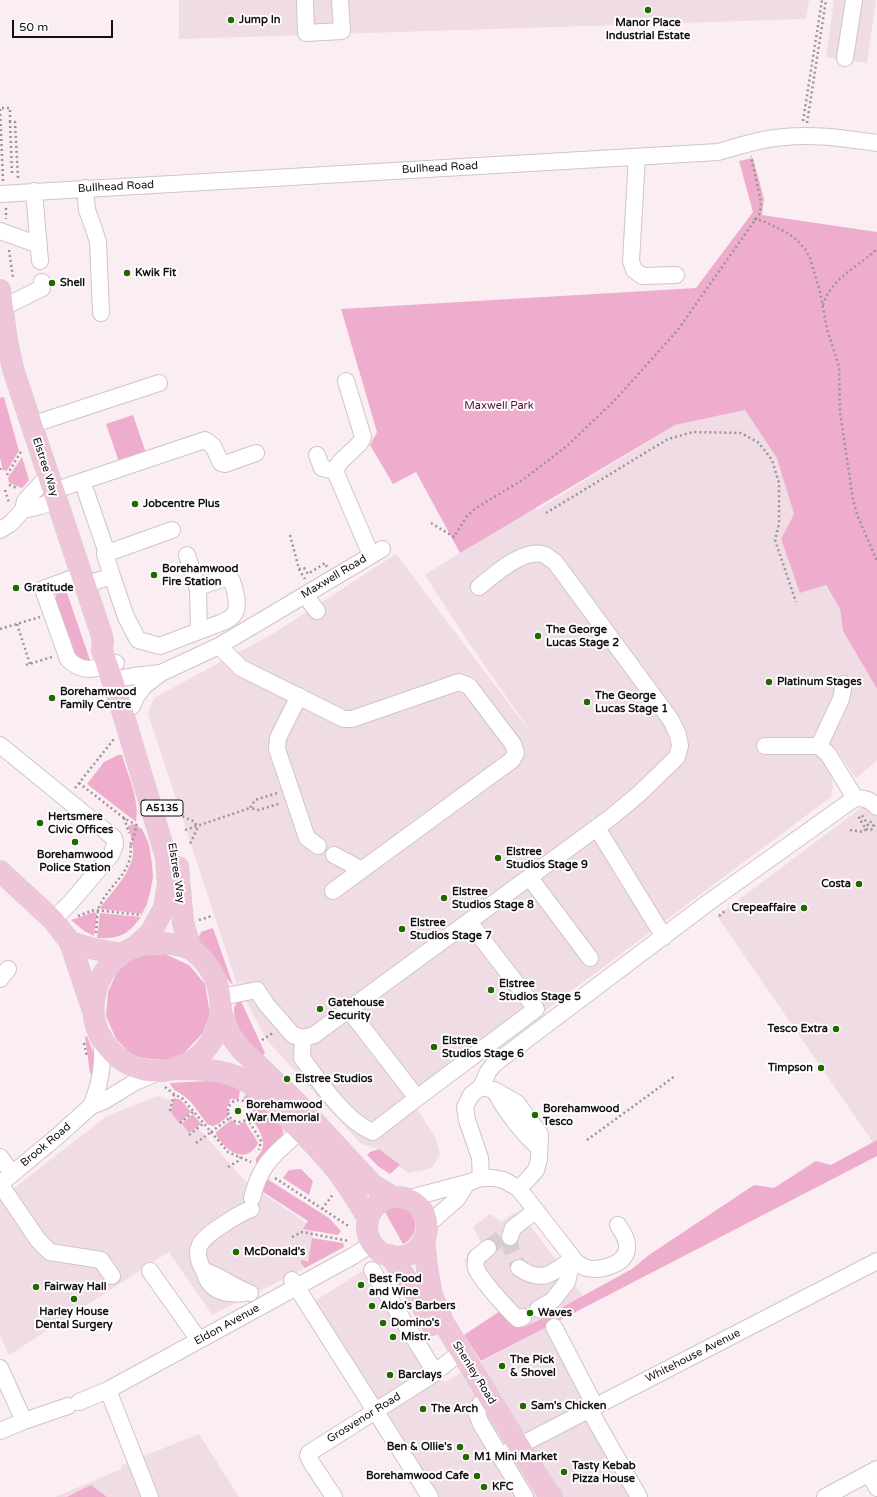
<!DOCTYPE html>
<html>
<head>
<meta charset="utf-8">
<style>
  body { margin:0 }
  #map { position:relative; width:877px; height:1497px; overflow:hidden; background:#faeef3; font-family:"Varela Round",sans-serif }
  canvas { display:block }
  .scale { position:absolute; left:12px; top:20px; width:101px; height:18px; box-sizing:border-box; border:2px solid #141012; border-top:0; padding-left:5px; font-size:12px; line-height:14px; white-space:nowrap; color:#141012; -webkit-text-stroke:3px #fff; paint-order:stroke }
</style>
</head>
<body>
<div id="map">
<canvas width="877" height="1497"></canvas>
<div class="scale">50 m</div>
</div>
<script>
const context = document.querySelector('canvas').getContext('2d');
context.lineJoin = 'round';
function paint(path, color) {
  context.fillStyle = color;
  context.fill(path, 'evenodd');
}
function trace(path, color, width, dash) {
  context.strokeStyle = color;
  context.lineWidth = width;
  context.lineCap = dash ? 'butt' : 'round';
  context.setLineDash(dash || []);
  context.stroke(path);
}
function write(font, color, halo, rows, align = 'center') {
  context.font = font + ' "Varela Round",sans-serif';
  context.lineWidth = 4;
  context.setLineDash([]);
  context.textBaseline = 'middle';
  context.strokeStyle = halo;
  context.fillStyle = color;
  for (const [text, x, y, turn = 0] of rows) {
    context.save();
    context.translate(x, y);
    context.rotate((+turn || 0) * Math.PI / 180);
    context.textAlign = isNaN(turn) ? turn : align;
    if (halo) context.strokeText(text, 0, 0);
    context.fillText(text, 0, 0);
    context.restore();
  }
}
paint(new Path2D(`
  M179,0H809L806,19L179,39Z
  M834,0H876L867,63L826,57Z
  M745,410L778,458L794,514L781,539L801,593L825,585L840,609L843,631L877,690V760L856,779L836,749L828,754L823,758L832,777L833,787L831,797L416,1107L436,1139L440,1154L433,1167L424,1170L408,1173L379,1149L361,1144L266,1039L238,985L248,976L237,984L148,714L154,698L274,633L396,554L537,741L463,634L425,575L534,506L537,510L675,425Z
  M877,796V1142L874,1144L717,916Z
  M157,1096L174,1101L246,1182L314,1228L307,1267L212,1315L169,1252L9,1355L0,1336V1199L107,1116Z
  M520,1212L583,1296L537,1321L524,1327L509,1323L464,1260L482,1244L473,1227L490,1214L502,1222L512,1214Z
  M372,1265L444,1382L550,1325L641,1497H431L310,1304Z
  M199,1434L239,1497H55L122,1469L121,1465Z`), '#f0dce4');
paint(new Path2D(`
  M753,158L764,199L762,215L877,232V689L843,631L840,609L826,585L800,593L781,539L794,514L777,458L745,410L675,425L460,553L416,472L393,484L370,445L377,432L341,309L696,288L753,212L739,161Z
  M4,397L19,451L6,472V470L3,471L0,458V398Z
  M133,415L146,453L119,462L106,424Z
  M22,457L29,480L22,488L9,483L8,478Z
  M62,588L66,590L91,663L86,664L73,654L55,600L57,593Z
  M118,755H122C128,776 140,800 136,822L87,784L104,762Z
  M133,824L142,829L146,837L149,845L152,864L153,877L151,888L147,904L142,914L101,909V906C112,893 132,871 133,853C134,845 130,834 128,826Z
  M94,912L97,914L94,936L84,931L71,920Z
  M100,913L141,917C128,935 119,939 97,938Z
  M213,928L233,985C226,980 224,971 219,964C212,955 204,949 198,939L201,932Z
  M165,954L189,965L205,984L210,1014L203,1033L184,1053L167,1060L151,1059L133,1056L116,1039L106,1016L108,992L118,970L137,956Z
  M240,999L265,1053L262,1057C249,1043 233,1028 234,1007Z
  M87,1036L95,1057V1075L90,1073L85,1037Z
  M208,1081L220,1082L240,1089L239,1098L233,1100L232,1098L229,1101L230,1102L227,1107L228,1116L218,1124L213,1126L207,1124C200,1115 192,1100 181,1094C176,1091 172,1089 170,1083Z
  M249,1092L281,1123L283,1131L282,1139L258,1164L256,1162V1158C271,1145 259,1131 252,1118L253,1110H252L248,1101L243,1098Z
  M174,1098L181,1100L191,1112L179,1123L171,1112Z
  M193,1114L201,1124L189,1133L182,1124Z
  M231,1120L236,1123V1125H240V1123L245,1122L256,1139L258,1143C249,1161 233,1156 222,1143C219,1139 216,1137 216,1132Z
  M877,1140V1156L481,1361L464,1335L500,1311L509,1323L524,1327L537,1321L632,1269L649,1255L754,1185L774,1188L816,1161L831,1165Z
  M379,1149L400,1165L390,1174L379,1167L367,1155L370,1152Z
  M301,1169L313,1181L309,1195L283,1178L289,1170Z
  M267,1179L329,1218L341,1231L338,1235L303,1229L308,1221L263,1192Z
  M392,1207C416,1205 425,1233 403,1244L385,1212Z
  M312,1238L343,1243L344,1247L305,1268L301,1263V1260L308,1262Z
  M91,1485L107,1497H67Z`), '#eeadcc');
trace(new Path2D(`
  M510,1237L511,1249L519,1268
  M488,1248L507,1233`), '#d8cdd1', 16, [16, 8]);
const minor = new Path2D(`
  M305,0L306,33L342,31L340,0
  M845,58L854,0
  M637,157L631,261L634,270L642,276L676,275
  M85,188L87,210L94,229L98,242L101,313
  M34,191L40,261
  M0,194L718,152C737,147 756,140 775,138C810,133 843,138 877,143
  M0,231L39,245
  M2,308L42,288V282
  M31,425L159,383
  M317,455L322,468L335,471
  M335,471L340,462L360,443L363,437L346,381
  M335,471L371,555
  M53,491L205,440L213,446L221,463L225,464L256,453
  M86,492L107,553
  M23,510L41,506L56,500
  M0,530L10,524L23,510L25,501L48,476
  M81,575L43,589L68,659C84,675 96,668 116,663
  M112,576L105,554L172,530
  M84,585L112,576L126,617L138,640L160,646L199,631L198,589L187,555
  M197,587L226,578L232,581C245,621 231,618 199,631
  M305,595L317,611
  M219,646L241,668L344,719H352L459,682L469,686L513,744L516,753L512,760L333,891
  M112,680L134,676L161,673
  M844,684L841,699L819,746L828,754L855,798
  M299,696L278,738L277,749L307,838L318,846
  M132,706L136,697L144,686L161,673L219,646L382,549
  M0,745L114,838L115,845L111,855L70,903L53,920
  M765,746H819
  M597,828L664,937
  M334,855L362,870
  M530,878L590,958
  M0,979L8,969
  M221,997L257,990L266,1004L293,1035L303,1038L314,1035L610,818L639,794L677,757L680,746L678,735L671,720L555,562C552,560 548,557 545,555C524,547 494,575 479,587
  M303,1038L302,1058C319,1081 346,1122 373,1132L417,1098L349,1010
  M481,1087L494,1090L517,1103L540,1134L539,1159L536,1170L519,1189
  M494,1090C506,1112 520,1131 539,1148
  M417,1098L536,1009L469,922
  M91,1106C101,1083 103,1065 102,1040
  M0,1157L12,1173
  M481,1178L480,1158L467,1120L465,1107L471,1095L481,1087L488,1072L494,1064L709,902L855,798C866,798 870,800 877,807
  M0,1184L59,1135L91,1106L104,1101L135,1082L159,1072
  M0,1184L38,1240L50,1252L101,1260L112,1276
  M252,1198C261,1162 275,1154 300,1131
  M406,1199L467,1183L481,1178H493L504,1180L519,1189L576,1262C579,1264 583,1267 586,1268C600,1271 626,1265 627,1248C628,1239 622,1232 618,1225
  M426,1226L457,1199L467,1183
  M510,1237L513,1228L535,1211
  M488,1248L476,1258C476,1261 475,1265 476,1268C479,1278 508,1310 518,1319L523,1317
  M519,1268C542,1284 554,1273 573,1258
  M372,1270L435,1372
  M150,1271L199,1340
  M204,1271C209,1292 225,1295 244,1293
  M292,1280L430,1497
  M250,1293C233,1287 221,1276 204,1271C190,1248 202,1238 221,1226C231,1219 240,1213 251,1209
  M538,1309L553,1300L567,1282L573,1258
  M554,1327L595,1406
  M0,1368L24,1421
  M108,1390L150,1497
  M79,1402L108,1390L353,1256L372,1244
  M480,1404L477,1414L481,1424L525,1497
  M589,1409L639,1497
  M0,1431L24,1421L68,1406
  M509,1451L877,1261
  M869,1473L877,1488
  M334,1497L311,1462L308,1456L309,1453L429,1377L461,1352
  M825,1497L877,1469`);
const major = new Path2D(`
  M0,290L7,341L13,369L101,633L103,641L102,650L119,700L166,857L168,885L164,908L151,932L135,947
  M178,867L183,923L191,949
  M0,871L53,920L70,942L92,1008
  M70,942L94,949L122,954
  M221,1012L228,1032L241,1049L296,1102L373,1185L393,1197
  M174,1069C184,1065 193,1062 200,1055C231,1026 226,974 192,950C184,945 172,944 163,943C148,943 134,945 122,954C94,973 84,1014 104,1042C116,1060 137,1072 160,1071C166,1071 171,1069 177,1069C199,1069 221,1069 242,1079C257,1086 268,1099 280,1110C299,1130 320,1149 337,1171C348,1185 358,1202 368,1218
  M367 1227a30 30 0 1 1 60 0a30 30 0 1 1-60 0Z
  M424,1239L427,1268L432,1295L443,1322L546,1490L552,1497
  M390,1255L412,1287L432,1325`);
trace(minor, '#d0c4c9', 18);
trace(major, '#d0cfd0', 22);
trace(new Path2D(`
  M803,121L822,0
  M807,123L826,0
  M12,173L10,122H15L18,178
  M3,181L0,108H10V122
  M6,208V219
  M754,219L763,221L786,232L797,240L805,249L810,258L820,292L827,329L839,367L840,412L853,500L858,517L877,561
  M9,250L13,278
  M823,305C831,278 858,267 877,249
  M0,468L1,471
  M7,475L22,450
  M9,485L17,488
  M5,490L9,503
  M546,513L668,439L693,432L741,433L759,443L772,460L779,483V524L775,540L796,602
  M431,523L454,537L467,516L476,508L524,479L568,445L615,400L677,331L760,213L761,203L751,156
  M290,535L299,569L304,568L308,574L325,563L327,567
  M299,569L305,579
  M17,624L30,664
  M0,629L40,617
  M26,665L52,657
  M79,783L124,818L138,826
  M75,788L114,739
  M277,793L255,800L250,808L259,810L281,803
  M178,814L195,822L197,829L189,846
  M124,818L129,833
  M866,829L871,830L874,826L871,823
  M185,830L250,808
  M850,830L863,832L866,829L859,818L862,815L868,825L871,823L870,820
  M131,845L137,825
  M78,916L94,910L142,915
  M719,916L726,910
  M199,920L212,916
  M96,933C97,925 96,913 100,905C111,882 135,872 130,842
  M262,1040L273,1033
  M84,1043L87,1057
  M165,1087L174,1094L183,1099L228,1152L251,1162
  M228 1111a11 11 0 1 1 22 0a11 11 0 1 1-22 0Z
  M170,1111L174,1094
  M247,1118L261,1141L259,1150
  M180,1123L194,1111
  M211,1132L231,1117
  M189,1135L204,1123
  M587,1140L675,1076
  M196,1143L211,1132
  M228,1167L238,1161L240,1157
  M275,1178L350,1227
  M322,1209L334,1193
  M292,1237L302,1232L349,1241`), '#9c9497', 2.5, [2, 3]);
trace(minor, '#fff', 16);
trace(major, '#eec5d9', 21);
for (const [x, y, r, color] of [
  [648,10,4,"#226800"],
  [231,20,4,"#226800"],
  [127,273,4,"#226800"],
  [52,283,4,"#226800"],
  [135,504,4,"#226800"],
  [154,575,4,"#226800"],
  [16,588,4,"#226800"],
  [538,636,4,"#226800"],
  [769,682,4,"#226800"],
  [52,698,4,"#226800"],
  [587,702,4,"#226800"],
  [40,823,4,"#226800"],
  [75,842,4,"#226800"],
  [498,858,4,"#226800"],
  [859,884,4,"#226800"],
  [444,898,4,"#226800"],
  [804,908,4,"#226800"],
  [402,929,4,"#226800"],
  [491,990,4,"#226800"],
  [320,1009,4,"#226800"],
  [836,1029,4,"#226800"],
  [434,1047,4,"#226800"],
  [821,1068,4,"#226800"],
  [287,1079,4,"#226800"],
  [238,1111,4,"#226800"],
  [535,1115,4,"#226800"],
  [236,1252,4,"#226800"],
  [361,1285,4,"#226800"],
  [36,1287,4,"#226800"],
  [74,1299,4,"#226800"],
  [372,1306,4,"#226800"],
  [530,1313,4,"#226800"],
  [383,1323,4,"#226800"],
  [393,1337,4,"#226800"],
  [502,1366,4,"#226800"],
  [390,1375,4,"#226800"],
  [523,1406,4,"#226800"],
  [423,1409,4,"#226800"],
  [460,1447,4,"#226800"],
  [466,1457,4,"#226800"],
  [564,1472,4,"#226800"],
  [477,1476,4,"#226800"],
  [484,1487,4,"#226800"]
]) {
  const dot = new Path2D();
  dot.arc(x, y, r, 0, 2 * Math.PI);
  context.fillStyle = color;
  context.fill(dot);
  trace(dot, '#fff', 1.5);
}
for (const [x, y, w] of [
  [162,808,42]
]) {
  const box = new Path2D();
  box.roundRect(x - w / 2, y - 8, w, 16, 3);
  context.fillStyle = '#fff';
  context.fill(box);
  trace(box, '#141012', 1);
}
write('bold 10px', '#141012', null, [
  ["A5135",162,808]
]);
write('bold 11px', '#141012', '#fff', [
  ["Jump In",239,20],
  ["Manor Place",648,23,"center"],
  ["Industrial Estate",648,36,"center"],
  ["Kwik Fit",135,273],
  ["Shell",60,283],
  ["Jobcentre Plus",143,504],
  ["Borehamwood",162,569],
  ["Fire Station",162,582],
  ["Gratitude",24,588],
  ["The George",546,630],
  ["Lucas Stage 2",546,643],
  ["Platinum Stages",777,682],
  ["Borehamwood",60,692],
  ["Family Centre",60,705],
  ["The George",595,696],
  ["Lucas Stage 1",595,709],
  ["Hertsmere",48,817],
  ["Civic Offices",48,830],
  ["Elstree",506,852],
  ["Studios Stage 9",506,865],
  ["Borehamwood",75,855,"center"],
  ["Police Station",75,868,"center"],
  ["Costa",851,884,"right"],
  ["Elstree",452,892],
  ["Studios Stage 8",452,905],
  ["Crepeaffaire",796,908,"right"],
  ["Elstree",410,923],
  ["Studios Stage 7",410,936],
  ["Elstree",499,984],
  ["Studios Stage 5",499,997],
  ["Gatehouse",328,1003],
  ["Security",328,1016],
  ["Tesco Extra",828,1029,"right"],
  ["Elstree",442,1041],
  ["Studios Stage 6",442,1054],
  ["Timpson",813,1068,"right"],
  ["Elstree Studios",295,1079],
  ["Borehamwood",246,1105],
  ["War Memorial",246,1118],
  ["Borehamwood",543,1109],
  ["Tesco",543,1122],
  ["McDonald's",244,1252],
  ["Best Food",369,1279],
  ["and Wine",369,1292],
  ["Fairway Hall",44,1287],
  ["Aldo's Barbers",380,1306],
  ["Harley House",74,1312,"center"],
  ["Dental Surgery",74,1325,"center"],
  ["Waves",538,1313],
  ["Domino's",391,1323],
  ["Mistr.",401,1337],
  ["The Pick",510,1360],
  ["& Shovel",510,1373],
  ["Barclays",398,1375],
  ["Sam's Chicken",531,1406],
  ["The Arch",431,1409],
  ["Ben & Ollie's",452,1447,"right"],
  ["M1 Mini Market",474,1457],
  ["Tasty Kebab",572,1466],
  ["Pizza House",572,1479],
  ["Borehamwood Cafe",469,1476,"right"],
  ["KFC",492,1487]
], 'left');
write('11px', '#141012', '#fff', [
  ["Bullhead Road",440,168,-3],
  ["Bullhead Road",116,187,-3],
  ["Elstree Way",45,467,72],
  ["Maxwell Road",334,577,-31],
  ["Elstree Way",176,873,81],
  ["Brook Road",46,1145,-40],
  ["Eldon Avenue",227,1325,-29],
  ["Whitehouse Avenue",693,1356,-27],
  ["Shenley Road",474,1373,58],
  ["Grosvenor Road",364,1418,-32]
]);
write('11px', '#530836', '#fff', [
  ["Maxwell Park",499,406]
]);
</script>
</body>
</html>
